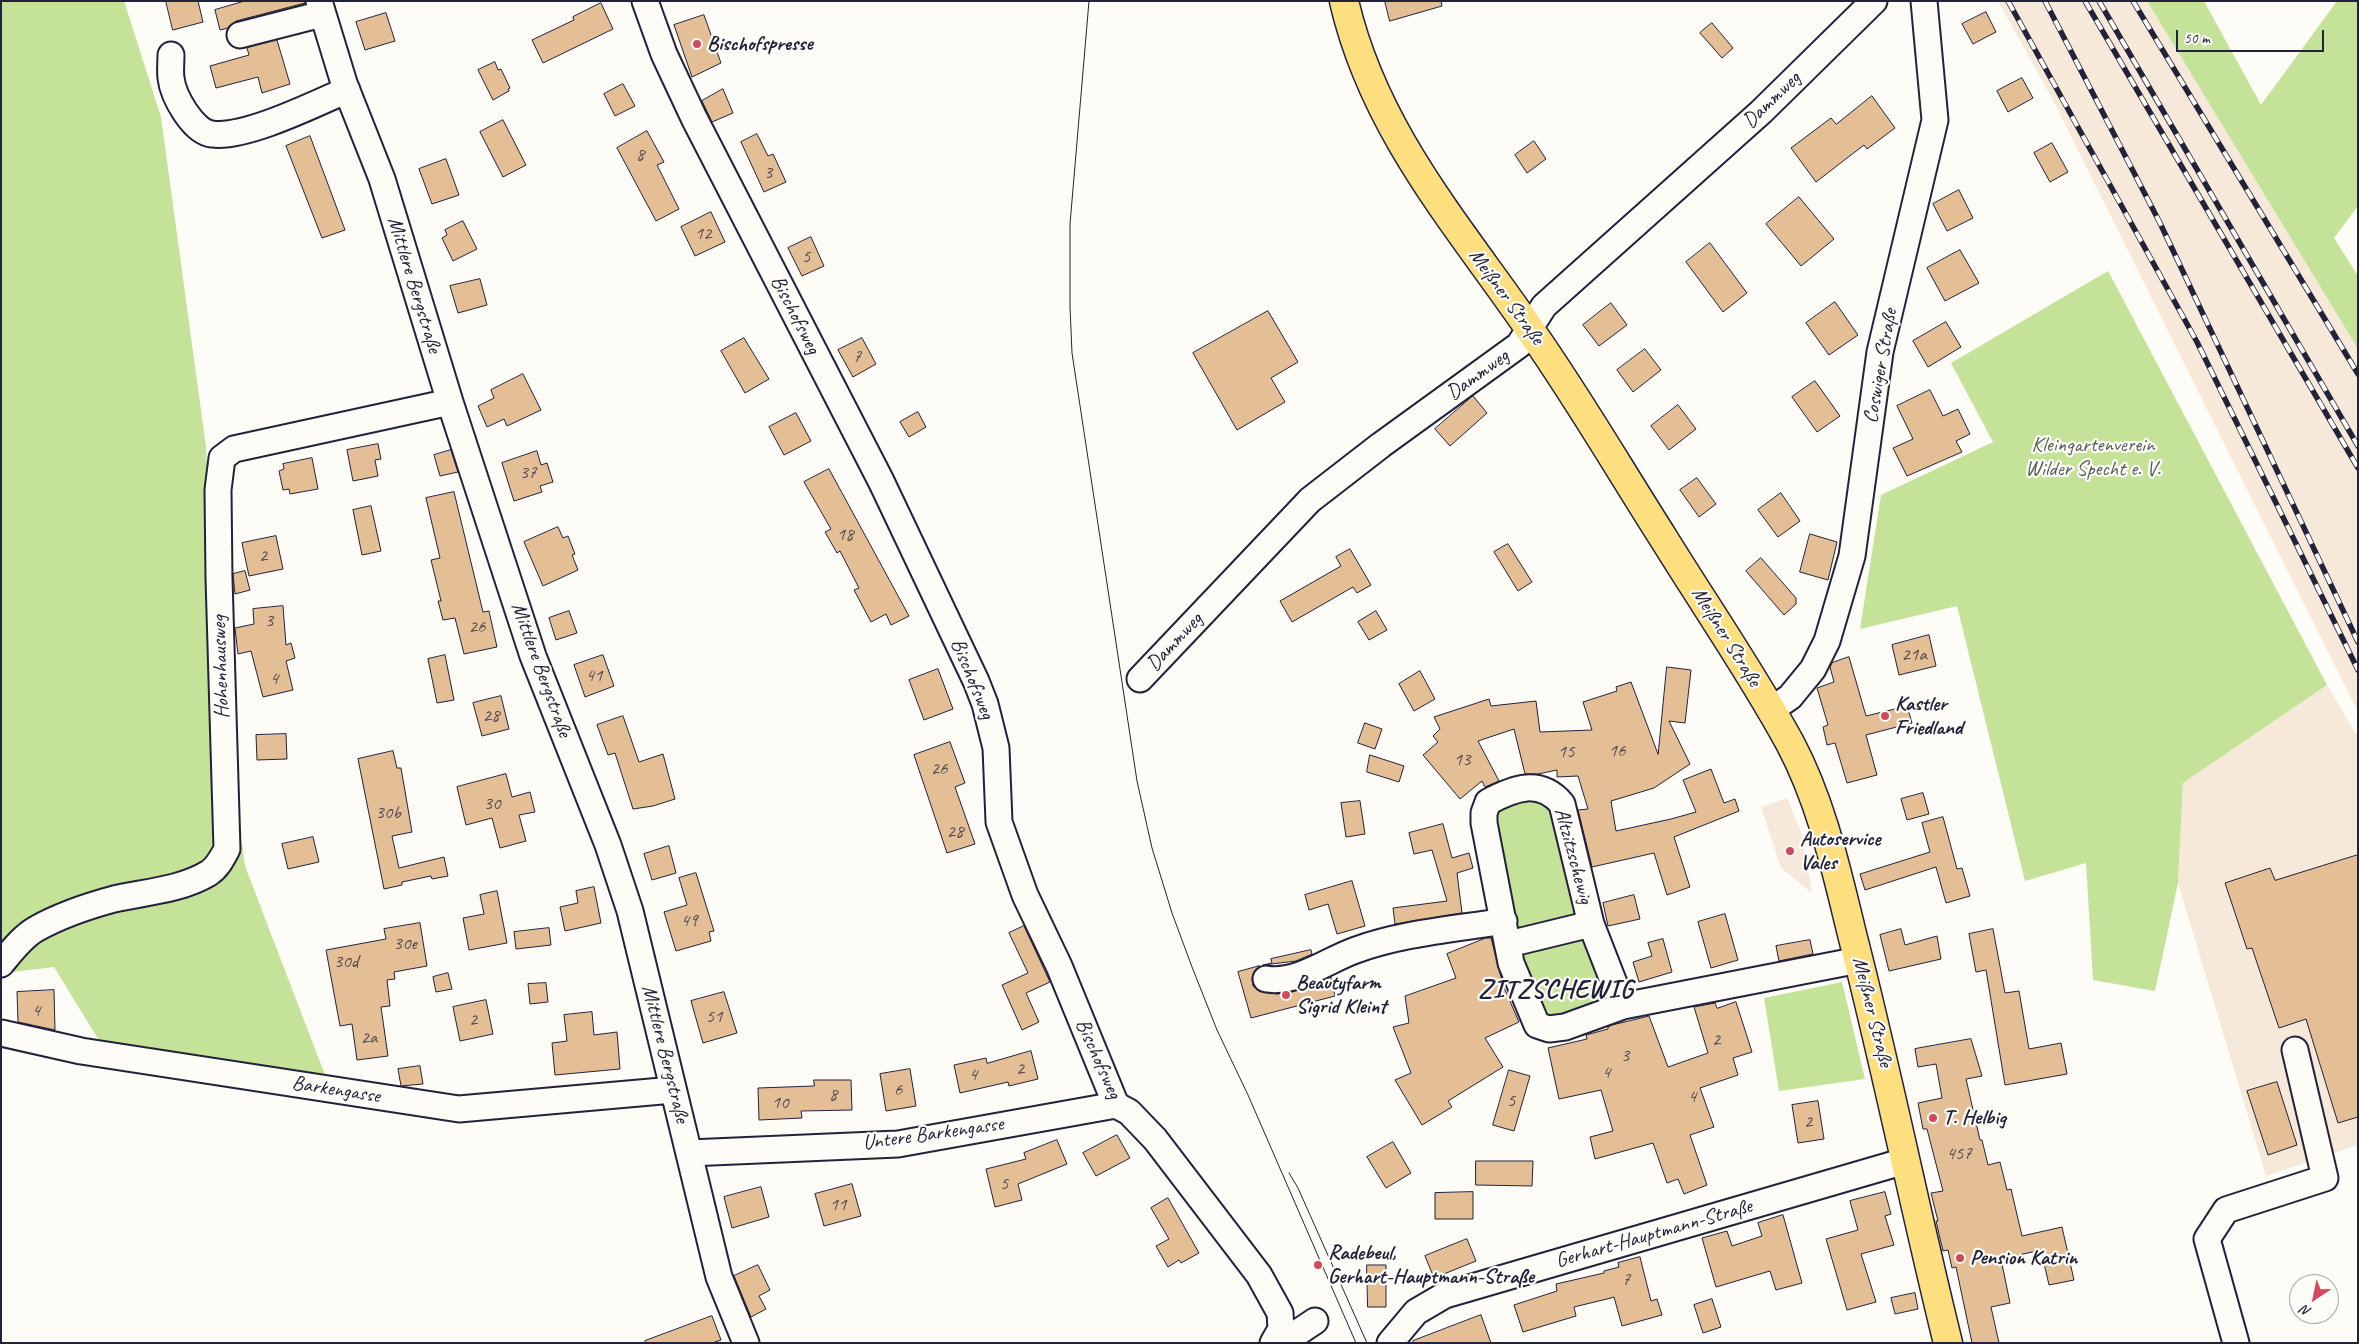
<!DOCTYPE html>
<html>
<head>
<meta charset="utf-8">
<style>
  body { margin:0 }
  #map { position:relative; width:2359px; height:1344px; overflow:hidden; background:#fdfcf7; font-family:Caveat,sans-serif }
  canvas { display:block }
  .frame { position:absolute; inset:0; border:2px solid #22223b; pointer-events:none }
  .north { position:absolute; left:2289px; top:1274px; width:50px; height:50px; box-sizing:border-box; background:#fdfcf7; border:1px solid #a5a5ac; border-radius:50%; rotate:214deg; font-size:14px; font-weight:700; line-height:20px; text-align:center; color:#22223b }
  .north::after { content:''; display:block; margin:auto; width:18px; height:22px; background:#d1495b; clip-path:polygon(50% 0,100% 100%,50% 72%,0 100%) }
  .scale { position:absolute; left:2176px; top:30px; width:148px; height:22px; box-sizing:border-box; border:2px solid #22223b; border-top:0; padding-left:6px; font-size:15px; line-height:18px; white-space:nowrap; color:#22223b; -webkit-text-stroke:4px #fdfcf7; paint-order:stroke }
</style>
</head>
<body>
<div id="map">
<canvas width="2359" height="1344"></canvas>
<div class="frame"></div>
<div class="north">N</div>
<div class="scale">50 m</div>
</div>
<script>
const context = document.querySelector('canvas').getContext('2d');
context.lineJoin = 'round';
function paint(path, color) {
  context.fillStyle = color;
  context.fill(path, 'evenodd');
}
function trace(path, color, width, dash) {
  context.strokeStyle = color;
  context.lineWidth = width;
  context.lineCap = dash ? 'butt' : 'round';
  context.setLineDash(dash || []);
  context.stroke(path);
}
function write(font, color, halo, rows, align = 'center') {
  context.font = font + ' Caveat,sans-serif';
  context.lineWidth = 4.5;
  context.setLineDash([]);
  context.textBaseline = 'middle';
  context.strokeStyle = halo;
  context.fillStyle = color;
  for (const [text, x, y, turn = 0] of rows) {
    context.save();
    context.translate(x, y);
    context.rotate((+turn || 0) * Math.PI / 180);
    context.textAlign = isNaN(turn) ? turn : align;
    if (halo) context.strokeText(text, 0, 0);
    context.fillText(text, 0, 0);
    context.restore();
  }
}
paint(new Path2D(`
  M1998,1H2147L2358,349V712L2055,104Z
  M2327,685L2358,737V1145L2266,1176L2178,883L2183,783Z
  M1787,798L1802,835L1812,893L1781,868L1761,807Z`), '#f6e9da');
paint(new Path2D(`
  M1,1H124L161,117L206,447L214,641L245,866L325,1075L100,1042L54,967L4,973L1,978Z
  M2147,1H2204L2261,105L2337,1H2358V206L2334,238L2358,276V349Z
  M2108,271L2327,685L2183,783L2178,883L2155,991L2093,980L2086,863L2025,881L1957,606L1860,629L1881,495L1993,442L1951,363Z
  M1521,795L1555,806L1577,917L1517,933L1491,814Z
  M1586,933L1610,998L1547,1019L1519,967L1522,953Z
  M1842,982L1865,1079L1779,1091L1764,998Z`), '#c5e299');
const building = new Path2D(`
  M166,1H198L203,22L173,30Z
  M245,1H305V3L236,21L228,28L220,30L215,10Z
  M1385,1H1441L1442,6L1390,21Z
  M601,3L613,29L543,63L532,40L574,20L573,17Z
  M1986,12L1996,32L1973,44L1962,24Z
  M386,13L395,41L365,50L356,22Z
  M704,15L721,63L692,77L674,25Z
  M1712,23L1733,48L1722,58L1700,33Z
  M277,40L290,84L262,93L258,77L216,88L210,66L249,55L247,48Z
  M495,62L498,70L501,69L510,88L508,89L509,91L493,100L478,70Z
  M2022,78L2033,98L2008,112L1997,91Z
  M623,84L635,106L615,116L604,94Z
  M723,89L733,113L712,122L702,101Z
  M1872,96L1895,128L1867,149L1864,145L1816,182L1791,148L1831,118L1836,124Z
  M503,120L526,165L503,177L480,132Z
  M647,131L664,162L657,165L679,209L656,221L617,148Z
  M757,134L768,156L773,154L786,182L764,192L741,142Z
  M310,136L345,230L322,238L286,146Z
  M1534,141L1546,159L1527,173L1515,155Z
  M2052,143L2068,172L2050,182L2034,153Z
  M446,159L459,195L432,204L419,169Z
  M1959,190L1973,218L1947,231L1933,204Z
  M1799,197L1834,239L1801,266L1766,224Z
  M711,212L725,242L695,256L681,227Z
  M463,221L477,249L453,261L442,238L447,235L445,230Z
  M811,237L824,266L802,276L788,248Z
  M1710,243L1747,293L1723,312L1686,262Z
  M1960,250L1979,283L1945,301L1927,268Z
  M480,279L487,305L458,313L450,286Z
  M1835,302L1858,335L1829,355L1806,323Z
  M1611,303L1627,325L1599,346L1583,325Z
  M1268,311L1298,362L1271,378L1285,402L1237,430L1193,353Z
  M1946,322L1961,347L1928,367L1913,341Z
  M744,338L769,379L745,393L721,351Z
  M862,338L876,364L853,377L838,350Z
  M1645,349L1661,370L1633,392L1617,370Z
  M523,374L541,410L507,426L504,419L487,427L478,406L494,398L491,390Z
  M1815,381L1840,416L1817,432L1792,397Z
  M1930,390L1943,416L1958,409L1970,434L1956,441L1962,452L1907,476L1893,448L1913,439L1897,406Z
  M1473,396L1487,413L1450,446L1435,429Z
  M1678,405L1696,429L1669,450L1651,426Z
  M918,412L926,427L909,437L900,422Z
  M796,413L811,441L784,455L769,427Z
  M378,444L381,459L375,460L378,476L353,481L347,450Z
  M451,450L458,472L440,476L434,455Z
  M537,451L541,465L547,463L553,482L540,486L542,492L514,501L502,463Z
  M312,458L318,489L290,494L289,489L283,490L279,471L284,469L283,464Z
  M829,469L909,616L891,625L886,614L871,622L854,590L859,588L840,551L837,553L825,532L831,529L804,482Z
  M1697,478L1716,504L1699,517L1680,490Z
  M454,492L483,612L489,611L497,647L464,654L455,618L443,620L438,601H441L431,560L440,558L426,498Z
  M1781,493L1800,521L1778,537L1758,510Z
  M371,506L381,551L362,555L353,510Z
  M558,527L563,538L568,536L575,554L572,555L578,570L543,586L524,542Z
  M1810,534L1837,542L1828,580L1800,572Z
  M276,536L283,569L249,576L242,543Z
  M1508,544L1532,582L1518,591L1494,552Z
  M1350,549L1371,585L1357,593L1353,587L1292,622L1280,601L1341,566L1336,557Z
  M1761,558L1796,598V604L1784,615L1746,571Z
  M245,571L250,590L235,594L233,574Z
  M283,606L286,645L291,643L295,658L286,661L293,690L263,697L251,651L238,654L235,628L254,624L253,609Z
  M569,611L577,633L556,640L549,618Z
  M1376,611L1387,630L1369,640L1358,622Z
  M1929,635L1936,666L1899,675L1892,645Z
  M445,655L454,700L437,703L428,659Z
  M603,655L614,686L585,697L574,665Z
  M1849,657L1866,716L1907,706L1912,723L1866,735L1877,775L1847,783L1835,743L1827,745L1823,727L1828,725L1817,688L1834,682L1830,667L1832,663Z
  M1667,667L1691,670L1685,723L1669,721L1690,764L1654,788L1611,801L1616,831L1671,819L1696,812L1683,780L1711,769L1724,803L1735,799L1739,811L1674,837L1690,887L1667,895L1654,853L1592,867L1578,810L1588,809L1578,776L1557,777V770L1538,774H1525L1514,729L1478,741L1499,781L1485,787L1482,781L1460,799L1423,755L1438,742L1433,736L1440,729L1434,717L1489,699L1491,706L1536,701L1540,732L1592,730L1583,702L1617,691L1616,687L1631,682L1658,754Z
  M938,669L953,709L924,720L909,680Z
  M1420,671L1435,699L1414,711L1399,684Z
  M501,696L509,729L482,736L473,703Z
  M623,716L639,762L663,754L675,799L653,806L633,809L615,753L608,755L597,725Z
  M1365,723L1382,729L1375,749L1358,743Z
  M286,734L287,759L257,760L256,735Z
  M950,742L965,783L955,787L975,844L947,853L914,755Z
  M393,751L397,768H401L412,832L392,836L399,868L444,857L448,876L432,879L431,876L402,882V885L384,889L358,759Z
  M1370,755L1404,766L1399,782L1367,772Z
  M506,774L512,797L530,792L535,812L519,815L526,841L500,848L492,818L466,825L457,787Z
  M1923,793L1929,814L1907,820L1901,799Z
  M1360,801L1365,834L1346,837L1341,803Z
  M1943,817L1957,869L1962,868L1970,896L1946,903L1936,867L1865,890L1860,874L1930,852L1922,823Z
  M1443,824L1452,858L1469,853L1473,868L1457,873L1462,913L1395,924L1393,908L1447,901L1432,850L1414,854L1409,833Z
  M313,837L319,862L288,869L282,844Z
  M669,846L676,873L652,880L644,854Z
  M2358,855V1117L2338,1123L2306,1019L2279,1028L2252,948L2247,949L2225,883L2270,868L2275,880Z
  M696,873L714,931L709,932L711,941L676,951L664,912L687,905L679,878Z
  M1352,881L1365,926L1337,934L1328,904L1309,910L1305,895Z
  M594,887L601,923L565,931L560,907L578,903L576,891Z
  M497,891L507,943L469,950L463,918L484,914L480,895Z
  M1634,895L1640,919L1608,926L1603,903Z
  M1725,914L1738,960L1711,968L1698,922Z
  M420,923L427,966L394,972L395,979L387,980L390,1006L381,1007L388,1056L357,1060L352,1024L340,1026L326,950L386,939L384,929Z
  M1024,926L1050,982L1026,993L1039,1022L1022,1030L1002,985L1028,973L1009,933Z
  M549,928L551,945L516,949L514,932Z
  M1901,929L1905,945L1937,936L1941,959L1889,971L1880,935Z
  M1993,929L2005,993L2019,991L2029,1049L2061,1043L2067,1074L2005,1085L1986,970L1976,972L1969,934Z
  M1486,938H1491L1503,985L1519,1022L1485,1038L1503,1067L1448,1101L1452,1107L1422,1125L1395,1080L1411,1073L1393,1027L1409,1023L1405,996L1456,978L1447,954Z
  M1663,939L1672,972L1639,982L1633,962L1652,956L1648,943Z
  M1810,940L1813,954L1779,961L1776,946Z
  M1311,950L1312,954L1296,961L1263,965L1272,963L1271,959Z
  M1259,966L1254,972L1252,979L1253,986L1259,991L1277,994L1292,992L1331,977L1335,996L1251,1018L1238,972Z
  M448,973L452,989L436,992L433,977Z
  M546,983L548,1002L530,1004L528,984Z
  M54,990L55,1030L18,1022L17,992Z
  M724,992L737,1033L703,1043L691,1001Z
  M486,1000L493,1034L460,1041L453,1007Z
  M1736,1002L1752,1052L1733,1058L1738,1075L1700,1088L1714,1127L1690,1135L1707,1185L1684,1194L1678,1179L1667,1183L1653,1143L1595,1159L1590,1137L1613,1131L1601,1090L1559,1099L1548,1048L1587,1039L1586,1035L1608,1029V1027L1612,1025L1649,1016L1668,1067L1708,1053L1694,1007L1715,1003L1717,1008Z
  M592,1012L594,1035L617,1032L620,1069L555,1075L552,1043L567,1041L564,1015Z
  M1971,1039L1982,1076L1966,1079L1980,1140H1982L1988,1165L2000,1162L2007,1190L2011,1189L2022,1236L2062,1227L2074,1280L2049,1285L2041,1250L2001,1259L2010,1303L1991,1307L1999,1343H1972L1956,1267L1952,1268L1948,1250L1943,1251L1936,1221H1938L1931,1193L1943,1191L1927,1129H1923L1918,1103L1942,1098L1936,1064L1918,1067L1915,1049Z
  M1031,1051L1038,1079L1009,1086L1008,1082L960,1093L954,1065L986,1058L987,1063Z
  M420,1066L423,1084L401,1086L398,1069Z
  M910,1069L916,1106L886,1111L880,1074Z
  M1509,1070L1530,1076L1514,1131L1493,1125Z
  M814,1080H851L852,1110L801,1111L802,1118L759,1120L758,1088L814,1086Z
  M2277,1082L2297,1145L2268,1155L2247,1091Z
  M1818,1101L1824,1139L1798,1143L1792,1105Z
  M1117,1135L1130,1158L1096,1176L1083,1153Z
  M1057,1140L1067,1164L1018,1184L1022,1200L995,1207L986,1169L1026,1159L1024,1153Z
  M1393,1142L1411,1173L1386,1188L1367,1157Z
  M1476,1161H1533L1532,1186L1476,1185Z
  M852,1184L861,1216L824,1226L815,1194Z
  M761,1187L769,1217L732,1228L724,1197Z
  M1473,1192V1219H1435V1193Z
  M1885,1192L1891,1214L1885,1216L1894,1245L1861,1254L1876,1302L1847,1310L1826,1239L1858,1230L1850,1201Z
  M1168,1198L1199,1253L1181,1263L1179,1260L1168,1267L1156,1246L1169,1239L1151,1208Z
  M1783,1215L1802,1283L1776,1290L1770,1271L1716,1287L1702,1238L1727,1231L1732,1246L1762,1236L1758,1223Z
  M1467,1239L1476,1261L1434,1278L1425,1256Z
  M1640,1257L1651,1301L1657,1299L1662,1315L1622,1326L1614,1297L1611,1298L1574,1307L1576,1316L1523,1332L1514,1305L1557,1291L1556,1284L1604,1273V1271L1619,1267L1618,1263Z
  M758,1265L770,1290L759,1296L766,1309L751,1317L734,1276Z
  M1367,1265H1386V1307H1368Z
  M1915,1293L1918,1309L1895,1314L1891,1298Z
  M1712,1299L1721,1327L1703,1333L1694,1305Z
  M1481,1315L1491,1343H1413V1341Z
  M712,1316L721,1340L712,1343H645V1341Z`);
paint(building, '#e4be95');
trace(building, '#22223b', 1);
const minor = new Path2D(`
  M319,1L344,83L382,179L450,402L533,656L608,845L630,911L719,1277L746,1343
  M645,1L664,54L694,118L881,481L976,681L985,704L996,748L999,822L1025,895L1059,966L1116,1105L1129,1112L1155,1139L1259,1275L1280,1313L1281,1329L1273,1343
  M240,35L322,14
  M171,55C171,62 170,71 171,78C173,96 193,132 212,134C244,139 315,104 347,90
  M1140,679L1310,500L1381,445L1519,345L1544,306L1761,112L1874,1
  M1771,710L1790,697L1813,669L1827,641L1852,556L1880,352L1935,120L1924,1
  M1509,944L1591,924
  M1,964C11,952 22,937 36,929C59,916 88,906 114,899C145,892 181,890 209,873C218,867 222,858 227,849L219,578L218,490L222,458L234,449L450,402
  M1266,979C1298,984 1327,960 1356,950C1402,933 1456,929 1504,921
  M1623,1006L1591,924L1562,804C1540,778 1514,788 1488,802L1484,813V823L1511,963L1537,1025L1549,1029L1565,1027L1623,1006L1859,960
  M1,1033L81,1051L459,1109L673,1090
  M689,1153L898,1144L1116,1105
  M1282,1343L1315,1321
  M1390,1343L1416,1312L1445,1295L1905,1161
  M2236,1343L2207,1239L2226,1210L2325,1178L2295,1050`);
const major = new Path2D(`
  M1344,1C1374,131 1458,225 1531,331C1578,398 1620,470 1664,539C1706,607 1752,673 1790,743C1823,805 1837,874 1854,942C1888,1075 1915,1210 1948,1343`);
trace(minor, '#22223b', 29);
trace(major, '#22223b', 31);
trace(minor, '#fdfcf7', 25);
trace(major, '#fddf80', 28);
trace(new Path2D(`
  M1089,1L1070,224V307L1072,353L1137,781L1152,848L1172,913L1192,967L1217,1030L1248,1095L1356,1343
  M1289,1173L1298,1188L1367,1343`), '#22223b', 1);
const rail = new Path2D(`
  M2008,1L2197,342L2358,670
  M2045,1L2160,223L2358,642
  M2085,1L2358,468
  M2099,1L2358,446
  M2133,1L2358,374`);
trace(rail, '#22223b', 5.5);
trace(rail, '#fdfcf7', 4, [11]);
for (const [x, y, r, color] of [
  [697,44,5,"#d1495b"],
  [1885,716,5,"#d1495b"],
  [1790,851,5,"#d1495b"],
  [1286,995,5,"#d1495b"],
  [1933,1118,5,"#d1495b"],
  [1960,1258,5,"#d1495b"],
  [1318,1265,5,"#d1495b"]
]) {
  const dot = new Path2D();
  dot.arc(x, y, r, 0, 2 * Math.PI);
  context.fillStyle = color;
  context.fill(dot);
  trace(dot, '#fdfcf7', 2);
}
write('19px', '#524952', null, [
  ["8",640,155],
  ["3",768,173],
  ["12",703,234],
  ["5",806,257],
  ["7",857,357],
  ["37",528,473],
  ["18",845,535],
  ["2",263,556],
  ["3",269,621],
  ["26",477,627],
  ["21a",1914,655],
  ["41",594,676],
  ["4",274,679],
  ["28",491,716],
  ["16",1617,751],
  ["15",1566,752],
  ["13",1462,760],
  ["26",939,769],
  ["30",492,804],
  ["30b",388,813],
  ["28",955,832],
  ["49",689,921],
  ["30e",405,944],
  ["30d",346,962],
  ["4",36,1011],
  ["51",714,1017],
  ["2",473,1020],
  ["2a",369,1038],
  ["2",1716,1040],
  ["3",1625,1056],
  ["2",1020,1069],
  ["4",1606,1073],
  ["4",973,1075],
  ["6",898,1090],
  ["8",833,1095],
  ["4",1692,1097],
  ["5",1511,1101],
  ["10",780,1103],
  ["2",1808,1122],
  ["457",1959,1154],
  ["5",1004,1184],
  ["11",838,1205],
  ["7",1626,1280]
]);
write('bold 21px', '#22223b', '#fdfcf7', [
  ["Bischofspresse",707,44],
  ["Kastler",1895,704],
  ["Friedland",1895,728],
  ["Autoservice",1800,839],
  ["Vales",1800,863],
  ["Beautyfarm",1296,983],
  ["Sigrid Kleint",1296,1007],
  ["T. Helbig",1943,1118],
  ["Radebeul,",1328,1253],
  ["Gerhart-Hauptmann-Straße",1328,1277],
  ["Pension Katrin",1970,1258]
], 'left');
write('21px', '#22223b', '#fdfcf7', [
  ["Dammweg",1772,100,-44],
  ["Mittlere Bergstraße",414,285,73],
  ["Meißner Straße",1506,297,54],
  ["Bischofsweg",795,315,63],
  ["Coswiger Straße",1881,366,-80],
  ["Dammweg",1478,375,-36],
  ["Meißner Straße",1726,637,58],
  ["Dammweg",1175,642,-47],
  ["Hohenhausweg",221,667,-92],
  ["Mittlere Bergstraße",541,670,70],
  ["Bischofsweg",972,679,68],
  ["Altzitzschewig",1573,856,75],
  ["Meißner Straße",1872,1012,76],
  ["Mittlere Bergstraße",665,1054,76],
  ["Bischofsweg",1098,1059,66],
  ["Barkengasse",336,1090,9],
  ["Untere Barkengasse",933,1134,-8],
  ["Gerhart-Hauptmann-Straße",1654,1234,-16]
]);
write('21px', '#535c57', '#fdfcf7', [
  ["Kleingartenverein",2093,445],
  ["Wilder Specht e. V.",2093,469]
]);
context.letterSpacing = '1px';
write('bold 26px', '#22223b', '#fdfcf7', [
  ["ZITZSCHEWIG",1556,990]
]);
context.letterSpacing = '0px';
</script>
</body>
</html>
